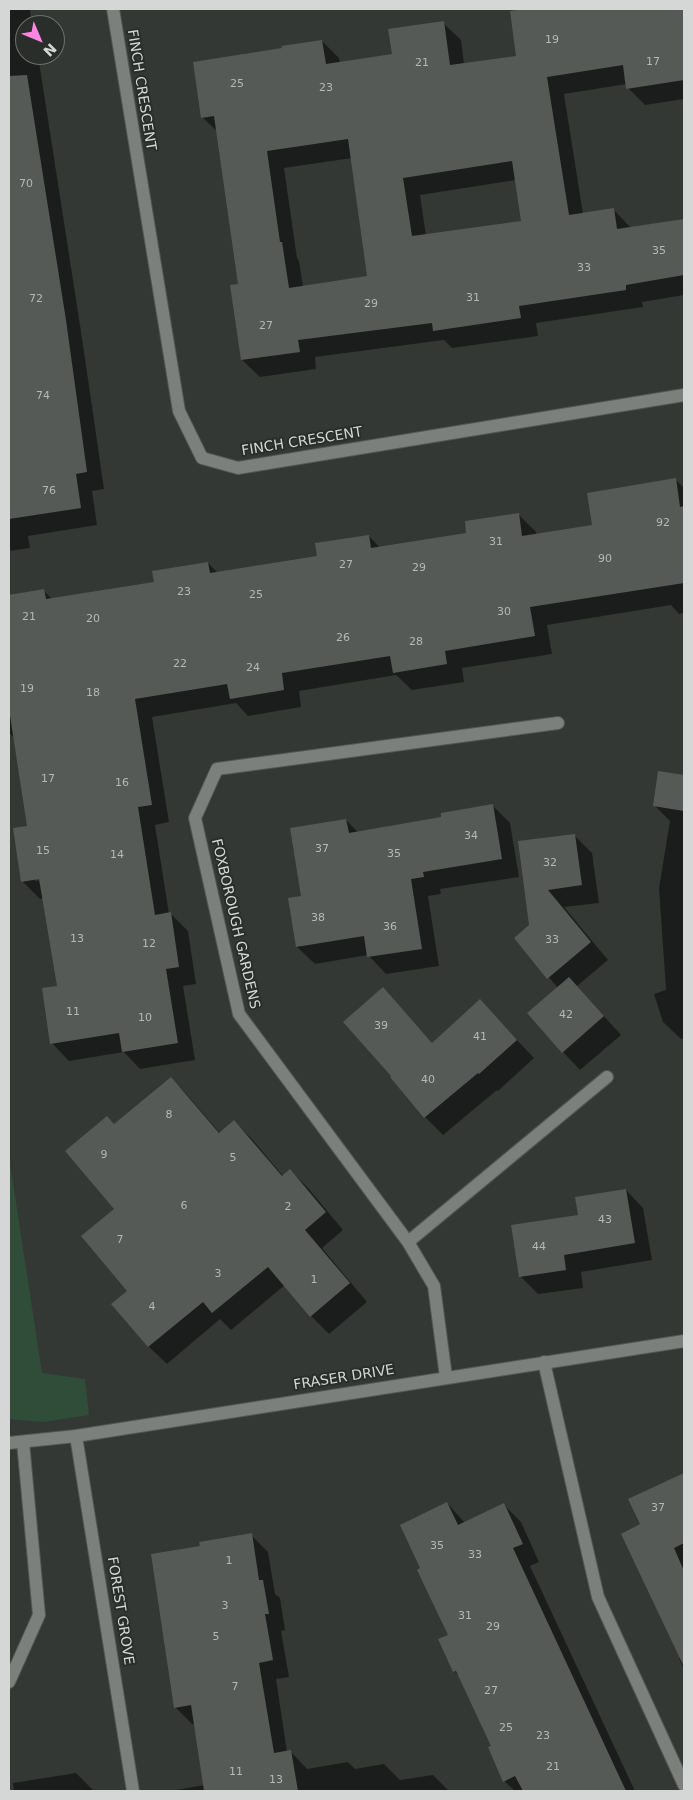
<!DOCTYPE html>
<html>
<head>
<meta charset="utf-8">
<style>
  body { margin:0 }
  #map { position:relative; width:693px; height:1800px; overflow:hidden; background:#343835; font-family:"DejaVu Sans",sans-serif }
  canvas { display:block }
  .frame { position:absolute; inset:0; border:10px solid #d4d7d5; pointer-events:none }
  .north { position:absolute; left:15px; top:15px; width:50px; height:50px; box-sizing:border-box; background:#2a2e2b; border:1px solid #6e726f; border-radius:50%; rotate:135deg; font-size:14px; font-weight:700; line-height:20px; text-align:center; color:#d4d7d5 }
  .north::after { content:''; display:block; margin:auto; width:18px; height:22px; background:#fc86e4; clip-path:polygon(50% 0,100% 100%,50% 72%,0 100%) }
</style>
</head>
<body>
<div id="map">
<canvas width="693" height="1800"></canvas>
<div class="frame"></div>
<div class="north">N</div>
</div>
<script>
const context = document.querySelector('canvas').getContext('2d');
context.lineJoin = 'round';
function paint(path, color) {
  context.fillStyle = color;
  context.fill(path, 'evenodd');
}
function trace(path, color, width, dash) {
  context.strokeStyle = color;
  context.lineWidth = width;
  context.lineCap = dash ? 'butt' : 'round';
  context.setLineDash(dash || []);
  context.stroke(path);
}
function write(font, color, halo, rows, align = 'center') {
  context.font = font + ' "DejaVu Sans",sans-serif';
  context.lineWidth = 4;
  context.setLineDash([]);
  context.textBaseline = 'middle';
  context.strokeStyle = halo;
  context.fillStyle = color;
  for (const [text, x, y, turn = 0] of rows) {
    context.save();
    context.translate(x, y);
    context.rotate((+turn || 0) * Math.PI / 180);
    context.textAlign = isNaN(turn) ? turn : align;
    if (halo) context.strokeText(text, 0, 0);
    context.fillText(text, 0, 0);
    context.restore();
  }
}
paint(new Path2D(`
  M9,1157L42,1373L85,1379L89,1415L43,1422L9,1419Z`), '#304d3a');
paint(new Path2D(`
  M9,9H30L32,25H25V55H38L82,338L104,489L92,491L97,525L28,536L30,548L9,551V486L21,484L14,436L9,437Z
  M533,9H684V99L645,105L628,88L627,84L564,94L583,214L614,210L631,228L684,220V295L642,302L643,307L536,323L538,336L452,348L444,340L315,357L316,369L260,377L242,360L239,286L218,132L202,117L283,49L322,41L339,58L340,63L393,55L443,23L461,40L464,64L517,57L511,12ZM352,158L369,277L303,287L299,261L297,258L284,168ZM516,180L522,222L426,236L420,195Z
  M675,479L684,488V613L679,614L671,605L547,625L552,654L462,668L464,682L412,690L396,675L299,691L301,707L248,716L236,703L152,717L169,822L155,825L169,914H171L188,931L196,984L183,986L195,1060L140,1069L124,1052L69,1061L52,1043L58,987L44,898L40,899L22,881L28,827L14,737L9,733V596L44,591L52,599L155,583L208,563L218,573L319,557L369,536L380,548L468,534L518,514L536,532L537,535L593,526ZM35,879H46L35,881Z
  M659,773L684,777V1038L681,1039L663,1022L654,994L666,990L659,888L670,821L654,805Z
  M493,806L510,823L519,877L440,889L441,894L428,896L439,966L386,974L368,955L315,964L297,947L302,897L346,820L358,832L443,818Z
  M574,835L592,853L599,903L564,907L608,960L577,986L621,1035L580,1070L563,1052L558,988L515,938L531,925Z
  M383,989L433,1044L480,1001L534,1058L498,1091L497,1090L443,1135L425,1117L392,1077Z
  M171,1078L188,1096L220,1133L234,1121L252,1139L283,1176L290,1170L308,1188L343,1230L322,1248L367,1302L329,1334L311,1316L285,1285L231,1330L220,1319L167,1364L149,1347L113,1304L129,1291L115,1209V1125Z
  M626,1190L643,1208L652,1260L581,1272L583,1288L538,1294L520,1276L579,1216Z
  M684,1474V1670L679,1658L681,1657L642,1525L630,1500Z
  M447,1503L465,1523L504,1505L521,1522L539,1562L530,1566L635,1791H515L504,1781L492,1746L460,1677L454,1671L449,1636L422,1569Z
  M251,1535L268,1552L275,1594L280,1598L285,1630L281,1631L289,1677L276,1679L287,1752H291L307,1769L348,1762L355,1769L384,1764L400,1780L433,1775L449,1791H170L205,1785L195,1724H192L175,1707L201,1547Z
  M76,1773L94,1791H14L13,1783Z`), '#0007');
paint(new Path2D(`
  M525,9H684V80L626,89L623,65L547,77L569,215L614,208L617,229L684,219V275L626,285V290L519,306L521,318L433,331L432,323L298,340L300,352L241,360L230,285L238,284L214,116L201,118L193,62L282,48L281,46L322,40L326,64L392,54L388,29L444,21L450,65L516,56L510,11ZM348,139L367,276L289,288L282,242H280L267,151ZM512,161L521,221L412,236L403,178Z
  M27,75L66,320L87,472L76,474L81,508L9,519V76Z
  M676,478L680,507L684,506V583L530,607L535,636L445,651L447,664L393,673L390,656L282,673L284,690L230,699L227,684L135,699L152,805L138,807L155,915L171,912L179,967L166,969L178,1043L122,1052L119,1033L50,1044L42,988L57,986L39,879L21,882L13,828L27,826L9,709V595L44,589L46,599L154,582L152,571L208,562L210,573L317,556L315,543L369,535L371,548L466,533L465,521L519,513L522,536L592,525L587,493Z
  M658,771L684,775V811L653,806Z
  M493,804L502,859L423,872L424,877L411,879L422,949L367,957L364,936L296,947L288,898L301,896L290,828L346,819L349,833L441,817V813Z
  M575,834L582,885L548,890L591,942L547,979L514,938L529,925L518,841Z
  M569,977L604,1016L562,1053L527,1013Z
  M383,987L432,1043L480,999L517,1040L479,1074L478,1073L424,1118L390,1077L391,1076L343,1022Z
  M171,1077L219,1133L234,1120L282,1176L290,1169L326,1212L305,1230L350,1283L310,1317L268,1267L212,1313L203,1302L148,1347L111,1304L127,1291L81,1236L114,1209L65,1151L107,1116L114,1124Z
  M626,1189L635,1243L564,1255L566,1270L519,1277L511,1225L578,1215L575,1197Z
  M684,1473V1543L674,1548L684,1571V1667L621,1534L640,1524L628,1499Z
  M447,1502L458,1525L504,1503L523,1544L513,1548L626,1791H523L515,1776L503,1782L488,1747L491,1746L456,1671L453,1672L438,1639L448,1635L417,1570L420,1568L400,1525Z
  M252,1533L259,1580H263L269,1614H265L273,1660L259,1663L274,1753L291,1750L298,1791H204L191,1705L174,1708L151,1554L200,1546L199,1542Z`), '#555a57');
const minor = new Path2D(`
  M113,9L179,411L202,458L238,468L684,395
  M408,1242L607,1077
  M544,1362L598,1597L684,1785
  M446,1377L434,1286L408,1242L239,1014L195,818L217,769L558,723
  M76,1436L133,1791
  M9,1682L39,1615L23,1442`);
const tertiary = new Path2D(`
  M9,1443L76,1436L684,1341`);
trace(minor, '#525654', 14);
trace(tertiary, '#525654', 14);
trace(minor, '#7b807c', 12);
trace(tertiary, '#7b807c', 12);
write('11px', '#b4b8b6', null, [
  ["19",552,40],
  ["17",653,62],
  ["21",422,63],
  ["25",237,84],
  ["23",326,88],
  ["70",26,184],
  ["35",659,251],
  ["33",584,268],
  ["31",473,298],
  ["72",36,299],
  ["29",371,304],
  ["27",266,326],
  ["74",43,396],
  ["76",49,491],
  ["92",663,523],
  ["31",496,542],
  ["90",605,559],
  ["27",346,565],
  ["29",419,568],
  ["23",184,592],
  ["25",256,595],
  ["30",504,612],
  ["21",29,617],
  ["20",93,619],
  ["26",343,638],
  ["28",416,642],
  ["22",180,664],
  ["24",253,668],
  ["19",27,689],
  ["18",93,693],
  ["17",48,779],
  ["16",122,783],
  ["34",471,836],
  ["37",322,849],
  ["15",43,851],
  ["35",394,854],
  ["14",117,855],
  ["32",550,863],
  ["38",318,918],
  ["36",390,927],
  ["13",77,939],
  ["33",552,940],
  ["12",149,944],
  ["11",73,1012],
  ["42",566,1015],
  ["10",145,1018],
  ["39",381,1026],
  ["41",480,1037],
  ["40",428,1080],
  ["8",169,1115],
  ["9",104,1155],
  ["5",233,1158],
  ["6",184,1206],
  ["2",288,1207],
  ["43",605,1220],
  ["7",120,1240],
  ["44",539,1247],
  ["3",218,1274],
  ["1",314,1280],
  ["4",152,1307],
  ["37",658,1508],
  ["35",437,1546],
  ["33",475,1555],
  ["1",229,1561],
  ["3",225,1606],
  ["31",465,1616],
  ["29",493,1627],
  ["5",216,1637],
  ["7",235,1687],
  ["27",491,1691],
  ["25",506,1728],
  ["23",543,1736],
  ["21",553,1767],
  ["11",236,1772],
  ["13",276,1780]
]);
write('14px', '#d4d7d5', '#2a2e2b', [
  ["FINCH CRESCENT",141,90,81],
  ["FINCH CRESCENT",302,442,-9],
  ["FOXBOROUGH GARDENS",235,924,77],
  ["FRASER DRIVE",344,1378,-9],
  ["FOREST GROVE",120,1611,81]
]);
</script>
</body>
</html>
